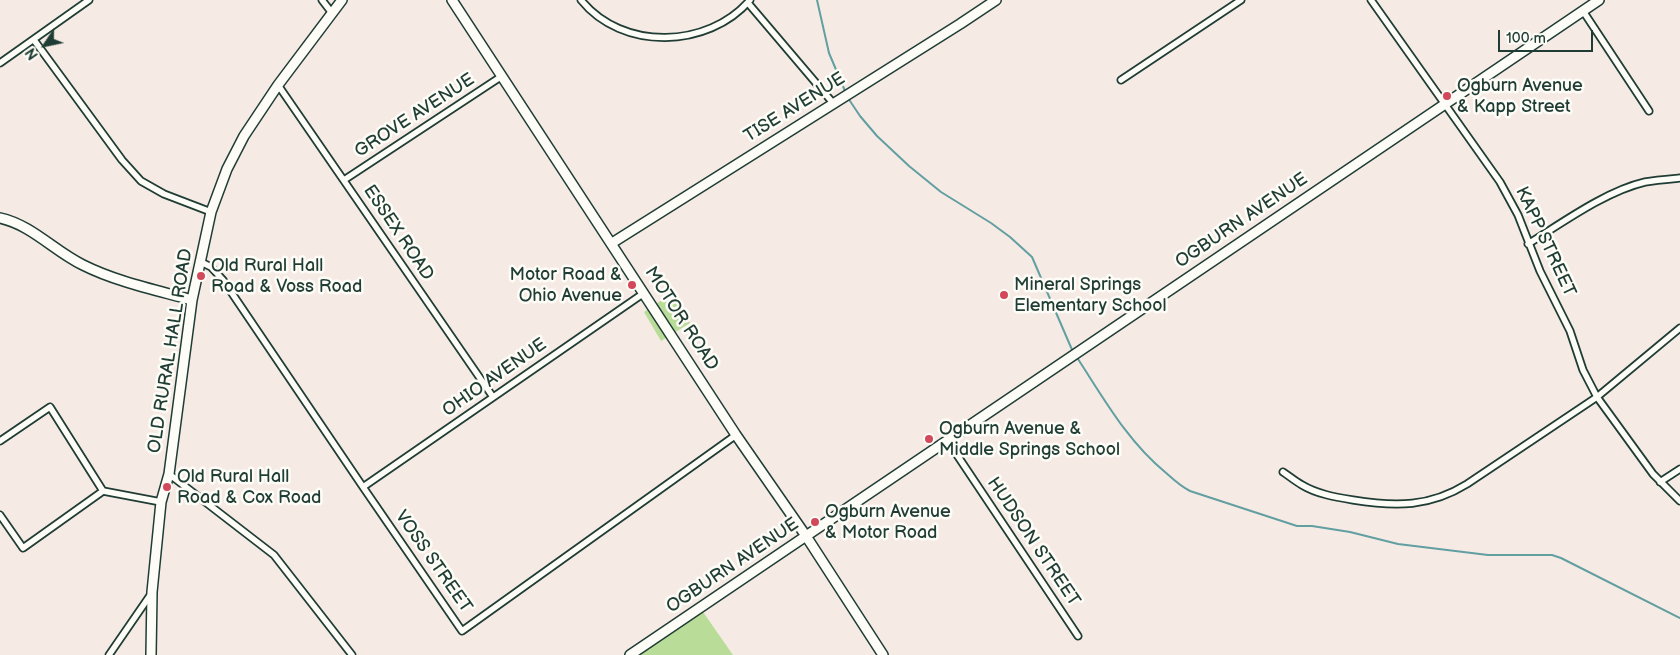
<!DOCTYPE html>
<html>
<head>
<meta charset="utf-8">
<style>
  body { margin:0 }
  #map { position:relative; width:1680px; height:655px; overflow:hidden; background:#f6eae5; font-family:"Balsamiq Sans",sans-serif }
  canvas { display:block }
  .north { position:absolute; left:20px; top:20px; width:50px; height:50px; -webkit-text-stroke:4px #fdfcf7; paint-order:stroke; rotate:236deg; font-size:14px; font-weight:700; line-height:20px; text-align:center; color:#1f3d34 }
  .north::after { content:''; display:block; margin:auto; width:18px; height:22px; background:#1f3d34; clip-path:polygon(50% 0,100% 100%,50% 72%,0 100%) }
  .scale { position:absolute; left:1498px; top:30px; width:95px; height:22px; box-sizing:border-box; border:2px solid #1f3d34; border-top:0; padding-left:6px; font-size:15px; line-height:18px; white-space:nowrap; color:#1f3d34; -webkit-text-stroke:4px #fdfcf7; paint-order:stroke }
</style>
</head>
<body>
<div id="map">
<canvas width="1680" height="655"></canvas>
<div class="north">N</div>
<div class="scale">100 m</div>
</div>
<script>
const context = document.querySelector('canvas').getContext('2d');
context.lineJoin = 'round';
function paint(path, color) {
  context.fillStyle = color;
  context.fill(path, 'evenodd');
}
function trace(path, color, width, dash) {
  context.strokeStyle = color;
  context.lineWidth = width;
  context.lineCap = dash ? 'butt' : 'round';
  context.setLineDash(dash || []);
  context.stroke(path);
}
function write(font, color, halo, rows, align = 'center') {
  context.font = font + ' "Balsamiq Sans",sans-serif';
  context.lineWidth = 5;
  context.setLineDash([]);
  context.textBaseline = 'middle';
  context.strokeStyle = halo;
  context.fillStyle = color;
  for (const [text, x, y, turn = 0] of rows) {
    context.save();
    context.translate(x, y);
    context.rotate((+turn || 0) * Math.PI / 180);
    context.textAlign = isNaN(turn) ? turn : align;
    if (halo) context.strokeText(text, 0, 0);
    context.fillText(text, 0, 0);
    context.restore();
  }
}
paint(new Path2D(`
  M672,293L690,323L661,341L644,312Z
  M701,609L733,655H633Z`), '#b9dd98');
trace(new Path2D(`
  M817,0L829,53L845,91
  M848,98L860,116L877,136L909,166L941,192L991,223L1010,237L1032,257L1073,352
  M1076,356C1103,397 1127,441 1165,472C1174,480 1180,486 1190,491L1297,526H1312L1350,532L1398,544L1488,555H1552L1561,558L1680,618`), '#629fa1', 2);
const street = new Path2D(`
  M322,0L332,13
  M581,0C622,51 708,49 750,0
  M1371,0L1500,182L1518,215L1540,271L1570,331L1583,370L1597,397L1653,474L1680,501
  M748,3L833,103
  M1583,11L1649,111
  M34,40L122,160L141,181L164,194L211,212
  M0,63L89,0
  M1121,80L1241,0
  M278,85L493,397
  M344,180L502,76
  M1528,244C1562,223 1606,191 1645,182C1656,180 1669,179 1680,178
  M201,262L211,267L223,280L363,487L462,631L736,435
  M947,440L1078,636
  M0,441L50,407L103,491L161,502
  M1283,472C1289,476 1295,481 1302,485C1317,494 1335,497 1353,500C1396,507 1430,507 1467,484L1597,397L1680,328
  M169,474L274,555L352,655
  M1660,482L1680,469
  M363,487L644,293
  M0,515L23,548L103,491
  M109,655L151,594`);
const secondary = new Path2D(`
  M452,0L736,435L806,536L883,655
  M0,218C32,225 54,251 83,265C117,282 156,290 192,300
  M612,243L960,24L996,0
  M151,655L152,592L161,502L169,474L192,300L211,212L227,169L244,136L278,85L342,0
  M630,655L1599,0`);
trace(street, '#1f3d34', 9);
trace(secondary, '#1f3d34', 12);
trace(street, '#fdfcf7', 5.5);
trace(secondary, '#fdfcf7', 9);
for (const [x, y, r, color] of [
  [1447,96,5,"#d1495b"],
  [201,276,5,"#d1495b"],
  [632,285,5,"#d1495b"],
  [1004,295,5,"#d1495b"],
  [929,439,5,"#d1495b"],
  [167,487,5,"#d1495b"],
  [815,522,5,"#d1495b"]
]) {
  const dot = new Path2D();
  dot.arc(x, y, r, 0, 2 * Math.PI);
  context.fillStyle = color;
  context.fill(dot);
  trace(dot, '#fdfcf7', 2);
}
write('18px', '#1f3d34', '#fdfcf7', [
  ["Ogburn Avenue",1457,86],
  ["& Kapp Street",1457,107],
  ["Old Rural Hall",211,266],
  ["Road & Voss Road",211,287],
  ["Motor Road &",622,275,"right"],
  ["Ohio Avenue",622,296,"right"],
  ["Mineral Springs",1014,285],
  ["Elementary School",1014,306],
  ["Ogburn Avenue &",939,429],
  ["Middle Springs School",939,450],
  ["Old Rural Hall",177,477],
  ["Road & Cox Road",177,498],
  ["Ogburn Avenue",825,512],
  ["& Motor Road",825,533]
], 'left');
write('18px', '#1f3d34', '#fdfcf7', [
  ["TISE AVENUE",795,108,-32],
  ["GROVE AVENUE",415,116,-33],
  ["OGBURN AVENUE",1242,221,-34],
  ["ESSEX ROAD",398,233,56],
  ["KAPP STREET",1545,242,65],
  ["MOTOR ROAD",681,319,57],
  ["OLD RURAL HALL ROAD",171,351,-81],
  ["OHIO AVENUE",495,378,-35],
  ["HUDSON STREET",1033,542,56],
  ["VOSS STREET",433,562,55],
  ["OGBURN AVENUE",733,566,-34]
]);
</script>
</body>
</html>
